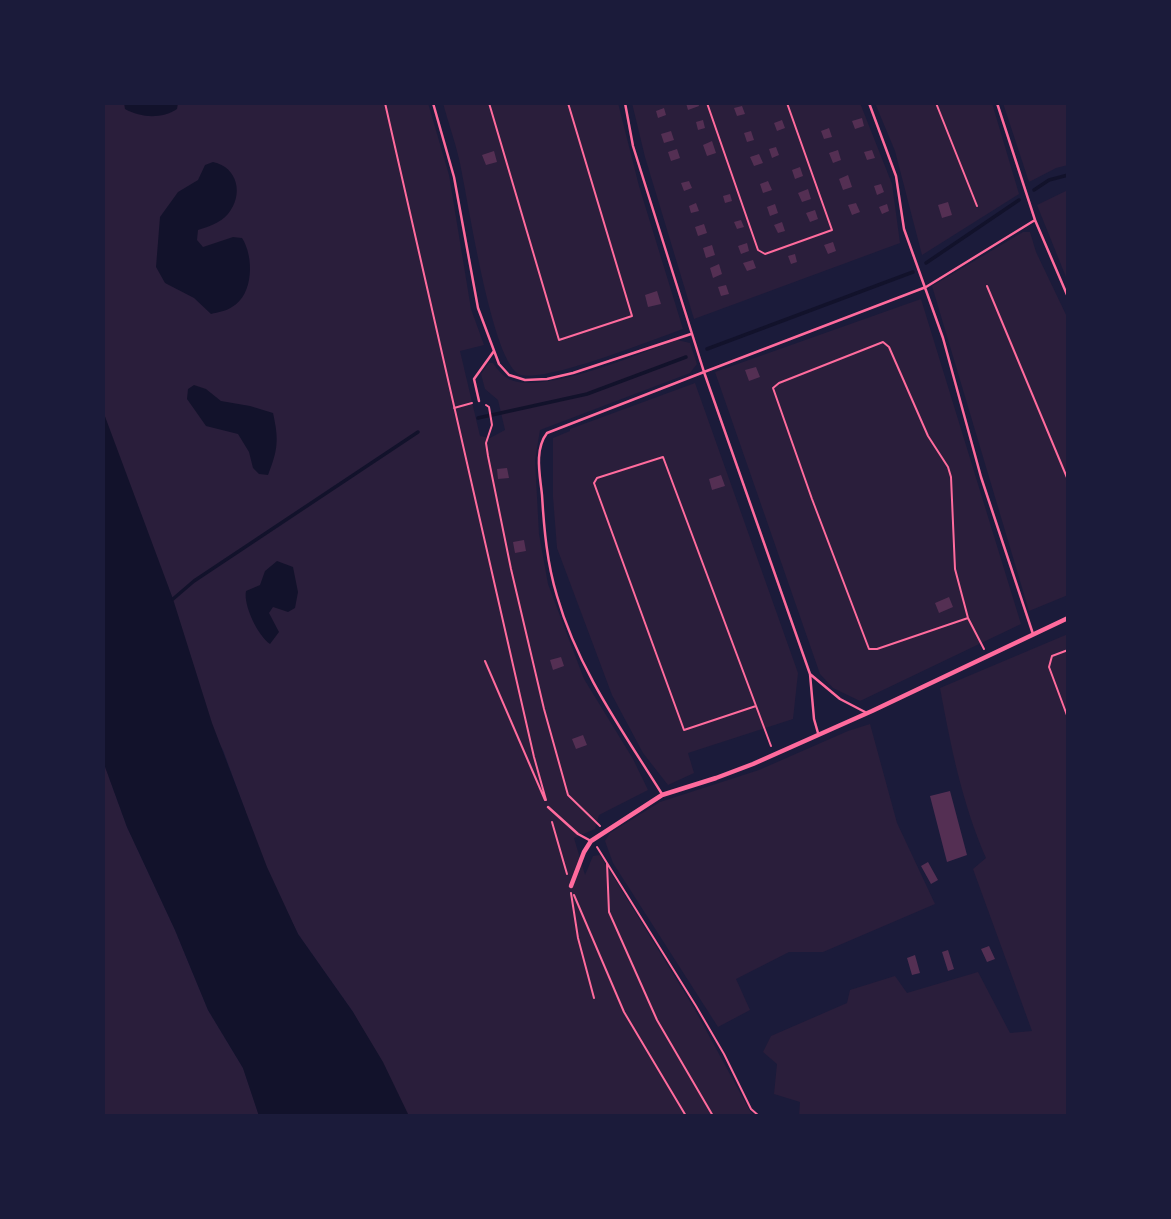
<!DOCTYPE html>
<html>
<head>
<meta charset="utf-8">
<style>
  body { margin:0 }
  #map { position:relative; width:1171px; height:1219px; overflow:hidden; background:#1b1b3a; font-family:"DejaVu Sans",sans-serif }
  canvas { display:block }
  .frame { position:absolute; inset:0; border:105px solid #1b1b3a; pointer-events:none }
</style>
</head>
<body>
<div id="map">
<canvas width="1171" height="1219"></canvas>
<div class="frame"></div>
</div>
<script>
const context = document.querySelector('canvas').getContext('2d');
context.lineJoin = 'round';
function paint(path, color) {
  context.fillStyle = color;
  context.fill(path, 'evenodd');
}
function trace(path, color, width, dash) {
  context.strokeStyle = color;
  context.lineWidth = width;
  context.lineCap = dash ? 'butt' : 'round';
  context.setLineDash(dash || []);
  context.stroke(path);
}
paint(new Path2D(`
  M103,103H428L449,175L471,309L484,345L460,351L480,436L490,438L505,430L498,400L485,389L481,374L489,363H493C499,372 506,380 518,382C557,389 638,354 677,340L690,343L697,364L690,373L540,430L535,460L539,534L548,584L584,679L633,759L648,790L599,815L595,829L574,838L585,875L593,856L600,855L694,1008L750,1111L755,1116H408L353,1012L298,934L271,880L247,822L245,810L223,750L213,733L103,416Z
  M443,103H618L639,186L683,329C652,340 547,382 521,375C492,368 467,192 459,159C455,141 448,122 443,103Z
  M632,103H860L892,184L900,243L694,319L645,157Z
  M875,103H992L1019,194L922,255L895,151Z
  M1003,103H1068V165L1056,168L1029,182Z
  M1068,190V282L1037,205Z
  M1023,232H1030L1036,252L1068,319V595L1029,611L932,286Z
  M921,299L1021,624L860,701L833,688L820,674L715,372Z
  M695,383L798,673L793,719L688,753L694,773L668,785L643,753L612,695L557,548L553,497V438L570,431V429Z
  M1068,634V1116H799L800,1102L774,1094L777,1064L763,1052L771,1036L847,1003L850,990L895,976L907,993L978,972L1010,1033L1032,1031L973,869L986,858C962,803 951,747 940,688Z
  M870,724L897,823L935,904L823,952H789L736,979L750,1010L718,1027L613,863L605,841L610,833L660,802L759,770L848,731Z
  M103,761L127,827L175,930L208,1010L243,1068L259,1116H103Z`), '#2a1e3b');
paint(new Path2D(`
  M124,103H178L177,109C162,119 141,118 125,109Z
  M213,162C238,167 244,195 228,214C220,223 208,227 198,230L197,240L203,247L233,237L242,238C254,256 254,295 232,307C227,311 218,312 211,314L194,298L165,283L156,267L160,217L178,192L198,180L205,165Z
  M194,385L206,389L221,401L250,406L273,413C279,440 278,450 268,475L259,474L253,468L249,452L238,434L206,426L187,399L188,389Z
  M103,411L173,599L212,723L267,867L298,934L353,1012L383,1062L409,1116H259L243,1068L208,1010L175,930L127,827L103,761Z
  M277,561L293,567L298,592L295,608L288,612L273,607L269,613L279,632L270,644C258,636 243,605 246,591L260,585L265,571Z`), '#12122b');
trace(new Path2D(`
  M1034,190L1049,180L1068,175
  M926,263L1019,200
  M707,349L913,272
  M478,418L587,394L686,357
  M173,599L194,581L418,432`), '#12122b', 3.5);
paint(new Path2D(`
  M686,103H698L699,106L688,110Z
  M742,106L745,114L737,116L734,108Z
  M664,108L666,115L658,118L656,111Z
  M862,118L864,126L855,129L852,121Z
  M703,120L705,128L698,130L696,122Z
  M782,120L785,128L777,131L774,123Z
  M829,128L832,137L824,139L821,131Z
  M671,131L674,140L664,143L661,134Z
  M751,131L754,140L747,142L744,133Z
  M712,141L716,153L707,156L703,145Z
  M776,147L779,155L772,158L769,149Z
  M677,149L680,158L671,161L668,152Z
  M838,150L841,160L833,163L829,153Z
  M872,150L875,158L867,160L864,152Z
  M494,151L497,162L486,165L482,155Z
  M759,154L763,163L754,166L750,157Z
  M800,167L803,176L795,179L792,170Z
  M848,175L852,187L843,190L839,179Z
  M689,181L692,188L684,191L681,183Z
  M768,181L772,190L763,193L760,184Z
  M881,184L884,192L877,195L874,186Z
  M808,189L811,199L802,202L798,193Z
  M730,194L732,201L725,203L723,196Z
  M948,202L952,215L942,218L938,205Z
  M696,203L699,211L691,213L689,206Z
  M856,203L860,212L852,215L848,205Z
  M775,204L778,213L770,216L767,207Z
  M887,204L889,211L882,214L879,207Z
  M815,210L818,219L810,222L806,213Z
  M741,220L744,227L737,229L734,222Z
  M782,222L785,231L778,233L774,225Z
  M704,224L707,233L698,236L695,227Z
  M833,242L836,251L828,254L824,245Z
  M747,243L749,251L741,254L738,246Z
  M712,245L715,255L706,258L703,248Z
  M795,254L797,262L791,264L788,256Z
  M753,260L756,268L747,271L743,263Z
  M719,264L722,274L713,278L710,268Z
  M726,285L729,294L721,296L718,287Z
  M657,291L661,304L648,307L645,295Z
  M756,367L760,377L749,381L745,370Z
  M507,468L509,478L498,479L497,469Z
  M721,475L725,486L712,490L709,479Z
  M524,540L526,551L515,553L513,542Z
  M949,597L953,607L939,613L935,603Z
  M561,657L564,666L553,670L550,660Z
  M583,735L587,745L576,749L572,739Z
  M950,791L967,855L947,862L930,796Z
  M928,862L938,880L931,884L921,866Z
  M989,946L995,959L987,962L981,949Z
  M948,950L954,969L948,971L942,952Z
  M915,955L920,973L912,975L907,958Z`), '#542f53');
trace(new Path2D(`
  M385,103L534,757L546,800
  M489,103L559,340L632,316L568,103
  M707,103L758,250L765,254L832,230L787,103
  M936,103L977,206
  M987,286L1068,480
  M486,405L489,407L492,425L486,443L488,456L511,569L544,709L568,795L600,826
  M454,408L472,403
  M968,618L955,569L951,477L948,467L928,436L889,347L883,342L779,383L773,388L812,499L869,649H877L968,618L984,649
  M1068,650L1052,656L1049,667L1068,718
  M485,661L545,800
  M756,706L684,730L594,483L597,478L663,457L771,746
  M552,822L567,874
  M597,847L696,1006L724,1054L751,1109L759,1116
  M607,863L609,912L657,1020L713,1116
  M571,893L578,938L594,998
  M574,895L624,1012L686,1116`), '#ff6b9d', 2);
trace(new Path2D(`
  M433,103L454,177L478,308L499,364L509,375L525,380L547,379L573,373L691,334
  M625,103L633,146L704,372L547,433C534,450 540,475 542,495C544,529 547,563 557,596C578,669 622,730 662,794
  M869,103L896,176L904,229L943,338L981,477L1033,634
  M997,103L1035,220
  M479,401L474,379L494,351
  M810,674L814,719L818,733
  M865,712L840,699L810,674L704,372L926,287L1035,220L1068,297
  M548,807L578,834L591,841`), '#ff6b9d', 2.5);
trace(new Path2D(`
  M571,886L584,852L591,841L662,795L716,778L753,764L872,711L1068,618`), '#ff6b9d', 4.5);
</script>
</body>
</html>
